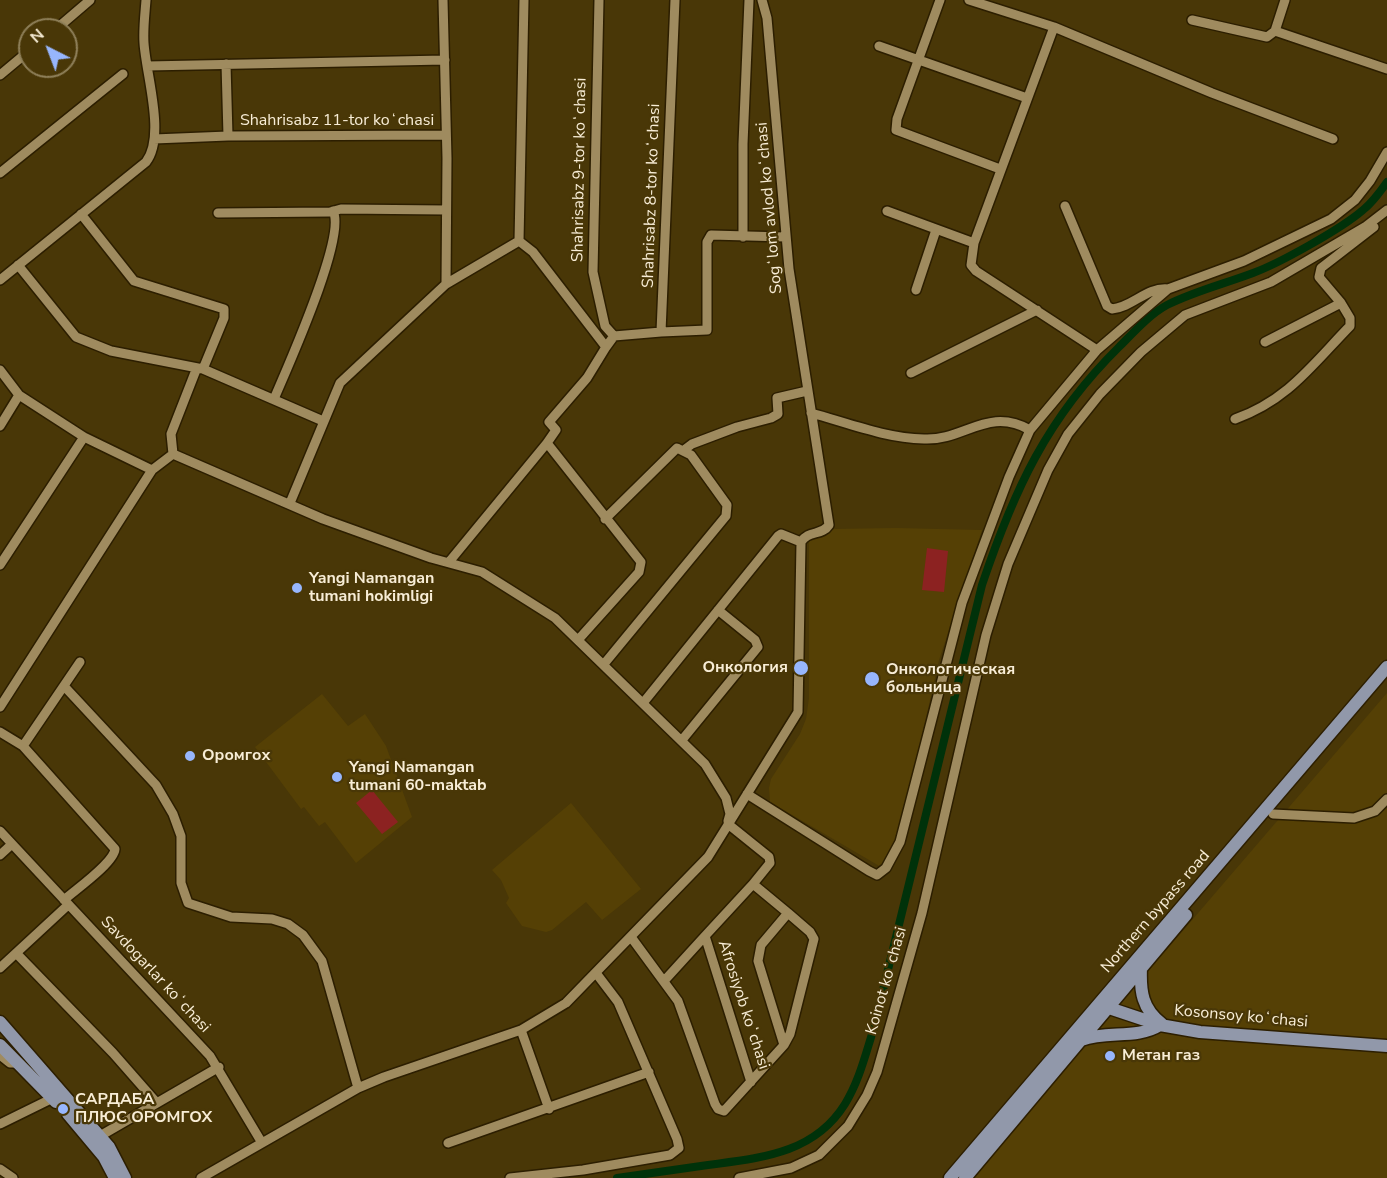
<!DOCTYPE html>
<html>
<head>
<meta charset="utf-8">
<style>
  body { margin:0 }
  #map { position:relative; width:1387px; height:1178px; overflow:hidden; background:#493707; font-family:"Nunito Sans",sans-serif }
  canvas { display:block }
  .north { position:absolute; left:18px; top:18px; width:60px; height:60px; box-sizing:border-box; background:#493707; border:2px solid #8f805a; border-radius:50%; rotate:318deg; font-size:16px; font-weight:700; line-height:24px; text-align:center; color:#f8edd6 }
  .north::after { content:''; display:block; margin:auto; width:21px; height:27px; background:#97b6fd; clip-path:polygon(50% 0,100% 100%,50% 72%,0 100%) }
</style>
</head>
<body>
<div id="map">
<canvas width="1387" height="1178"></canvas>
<div class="north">N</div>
</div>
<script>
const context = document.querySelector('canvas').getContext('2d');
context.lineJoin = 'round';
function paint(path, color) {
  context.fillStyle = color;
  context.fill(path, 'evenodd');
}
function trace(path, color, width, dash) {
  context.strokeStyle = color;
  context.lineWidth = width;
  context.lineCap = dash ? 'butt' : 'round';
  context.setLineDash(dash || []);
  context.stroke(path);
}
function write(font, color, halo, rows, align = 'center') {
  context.font = font + ' "Nunito Sans",sans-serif';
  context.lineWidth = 4.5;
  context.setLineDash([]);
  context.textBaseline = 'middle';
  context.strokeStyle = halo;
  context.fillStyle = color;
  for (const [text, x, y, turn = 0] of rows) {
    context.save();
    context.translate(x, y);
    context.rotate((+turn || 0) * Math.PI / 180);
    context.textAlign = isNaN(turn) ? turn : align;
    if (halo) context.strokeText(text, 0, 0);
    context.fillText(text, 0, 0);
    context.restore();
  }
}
paint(new Path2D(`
  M896,528L982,530L939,660L898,842L881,867L770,802L769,788L771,779L800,734L806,719L809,698V536L826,533L834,529Z
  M1387,693V1178H974L1126,997Z
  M322,694L348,726L365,714L386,746L412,817L356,863L325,822L319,826L304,807L301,809L255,747Z
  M571,803L641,889L602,920L586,902L552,930L546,932L522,926L506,903L509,898L501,880L492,870Z`), '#554005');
paint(new Path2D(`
  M927,548L948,551L944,592L922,590Z
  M372,790L398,822L382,834L356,803Z`), '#8c2221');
trace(new Path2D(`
  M617,1178C647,1174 678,1169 708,1165C760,1158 814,1154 845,1104C859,1081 865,1056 873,1031L982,585C1014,490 1047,418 1119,347C1133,333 1150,314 1167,305C1195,291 1224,284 1253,273C1280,263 1341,229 1363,210C1373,202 1380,192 1387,182`), '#00320a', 8);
const minor = new Path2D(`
  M443,0L447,158L446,284
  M599,0L593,272L605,326L614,336
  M940,0L897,119L896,130L1000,169
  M969,0L1054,27L1212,93L1333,139
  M1192,20L1267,37L1275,31L1285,0
  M1054,27L974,243L971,265L976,271L1097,350
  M55,30L90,0
  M1275,31L1387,69
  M879,46L1027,98
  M226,64L228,136L446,135
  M147,66L445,60
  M0,75L30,50
  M154,139L228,136
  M0,173L123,74
  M1065,206L1107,306L1112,309C1133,307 1146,287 1168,289
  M887,211L974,243
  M218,213L330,212L341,209L446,210
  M81,214L134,281L224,309V318L203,369
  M743,237V144L749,0
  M519,241L524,0
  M18,265L76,337L111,351L203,369L323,421
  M0,280L146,162C166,136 146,75 144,43C143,29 145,14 146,0
  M916,290L936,230
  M661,332L707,330V242L711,235L785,237
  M1265,342L1341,303L1319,277L1321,268L1374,227
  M606,347L614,336L661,332L675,0
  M0,370L19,395L84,437L152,470
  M911,373L1037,310
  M274,399C287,368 347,236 333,211
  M811,413C848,423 885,438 924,439C964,441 988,406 1030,430
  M1235,419C1288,400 1312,365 1350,326V318L1341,303
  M0,426L19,395
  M547,443L641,562L639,572L578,640
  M684,450L692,444L737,427L771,418L778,414L777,398L807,391
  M173,454L171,434L196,370
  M290,503L340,383L446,284L519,241
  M449,562L547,443L556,430L549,422L587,378L606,347L533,252L519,241
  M0,565L84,437
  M604,664L726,516L727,505L691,455L677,448L605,519
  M64,686L156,785L173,814L181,836V883L188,903L231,917L272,919L288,924L303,935L322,961L358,1088
  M643,703L778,536L781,534L801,542
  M0,707L152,470L173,454L323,519L431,558L482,572L555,618L705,764L726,798L730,814L728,821
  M0,732L23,746L80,662
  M682,740L758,647L755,640L718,610
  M23,746L115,849C114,863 75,890 64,900
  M747,794L869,871L877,875L886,868L900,842L962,603L1009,477L1030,430L1097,350L1168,289L1244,261L1331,219L1355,200L1370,181L1387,152
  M1273,814L1354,818L1375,811L1387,799
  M0,831L210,1056L262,1143
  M0,855L12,844
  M631,937L678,1001L715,1104L718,1109L724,1111L784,1045L758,961L761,945L788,913L753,884L770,863L769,857L728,824
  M16,953L113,1053L156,1102
  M0,968L68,905
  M664,981L705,936
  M521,1030L549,1109
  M784,1045L790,1034L814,939L810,932L788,913
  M0,1055L10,1063H16
  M751,1082L705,936L753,884
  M0,1124L57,1096
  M100,1136L219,1067
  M448,1143L649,1072
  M0,1169L13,1178
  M201,1178L358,1088L384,1077L521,1030L566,1003L708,857L798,712L801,542C808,530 822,536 829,525L789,269L767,18L762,0
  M510,1178L583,1170L670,1155L679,1148L677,1139L618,1002L596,973
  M739,1178L791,1168L819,1155L848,1126L867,1095L877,1072L922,913L986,635L1008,564L1048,470L1068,434L1100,394L1141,352L1185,315L1271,282L1365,227L1387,210`);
const major = new Path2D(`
  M1141,968C1140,991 1142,1009 1162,1024
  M1100,1005L1160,1025L1200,1032L1387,1046
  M0,1022L109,1147L125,1178
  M1081,1040C1108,1030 1136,1040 1160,1025
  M0,1045L56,1102
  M68,1114L104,1157L115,1178
  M950,1178L1387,667
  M965,1178L1186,915`);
trace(minor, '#2c1e00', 12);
trace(major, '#2c1e00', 15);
trace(minor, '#9f8b5f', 9);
trace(major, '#9198aa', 12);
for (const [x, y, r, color] of [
  [297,588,6,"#97b6fd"],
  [801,668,8,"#97b6fd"],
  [872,679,8,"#97b6fd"],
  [190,756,6,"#97b6fd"],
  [337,777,6,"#97b6fd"],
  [1110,1056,6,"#97b6fd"],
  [63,1109,6,"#97b6fd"]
]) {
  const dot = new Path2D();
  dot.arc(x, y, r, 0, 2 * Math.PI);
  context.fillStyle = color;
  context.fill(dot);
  trace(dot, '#493707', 2);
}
write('16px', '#f8edd6', '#493707', [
  ["Shahrisabz 11-tor koʻchasi",337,121],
  ["Shahrisabz 9-tor koʻchasi",580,170,-89],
  ["Shahrisabz 8-tor koʻchasi",652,196,-88],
  ["Sogʻlom avlod koʻchasi",770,208,-95],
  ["Northern bypass road",1156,912,-49],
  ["Savdogarlar koʻchasi",155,975,47],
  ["Koinot koʻchasi",887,981,-74],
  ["Afrosiyob koʻchasi",743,1005,72],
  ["Kosonsoy koʻchasi",1241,1017,5]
]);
write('bold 16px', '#f8edd6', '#493707', [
  ["Yangi Namangan",309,579],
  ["tumani hokimligi",309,597],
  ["Онкология",788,668,"right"],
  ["Онкологическая",886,670],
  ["больница",886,688],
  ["Оромгох",202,756],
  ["Yangi Namangan",349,768],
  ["tumani 60-maktab",349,786],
  ["Метан газ",1122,1056],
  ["САРДАБА",75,1100],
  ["ПЛЮС ОРОМГОХ",75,1118]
], 'left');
</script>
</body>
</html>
